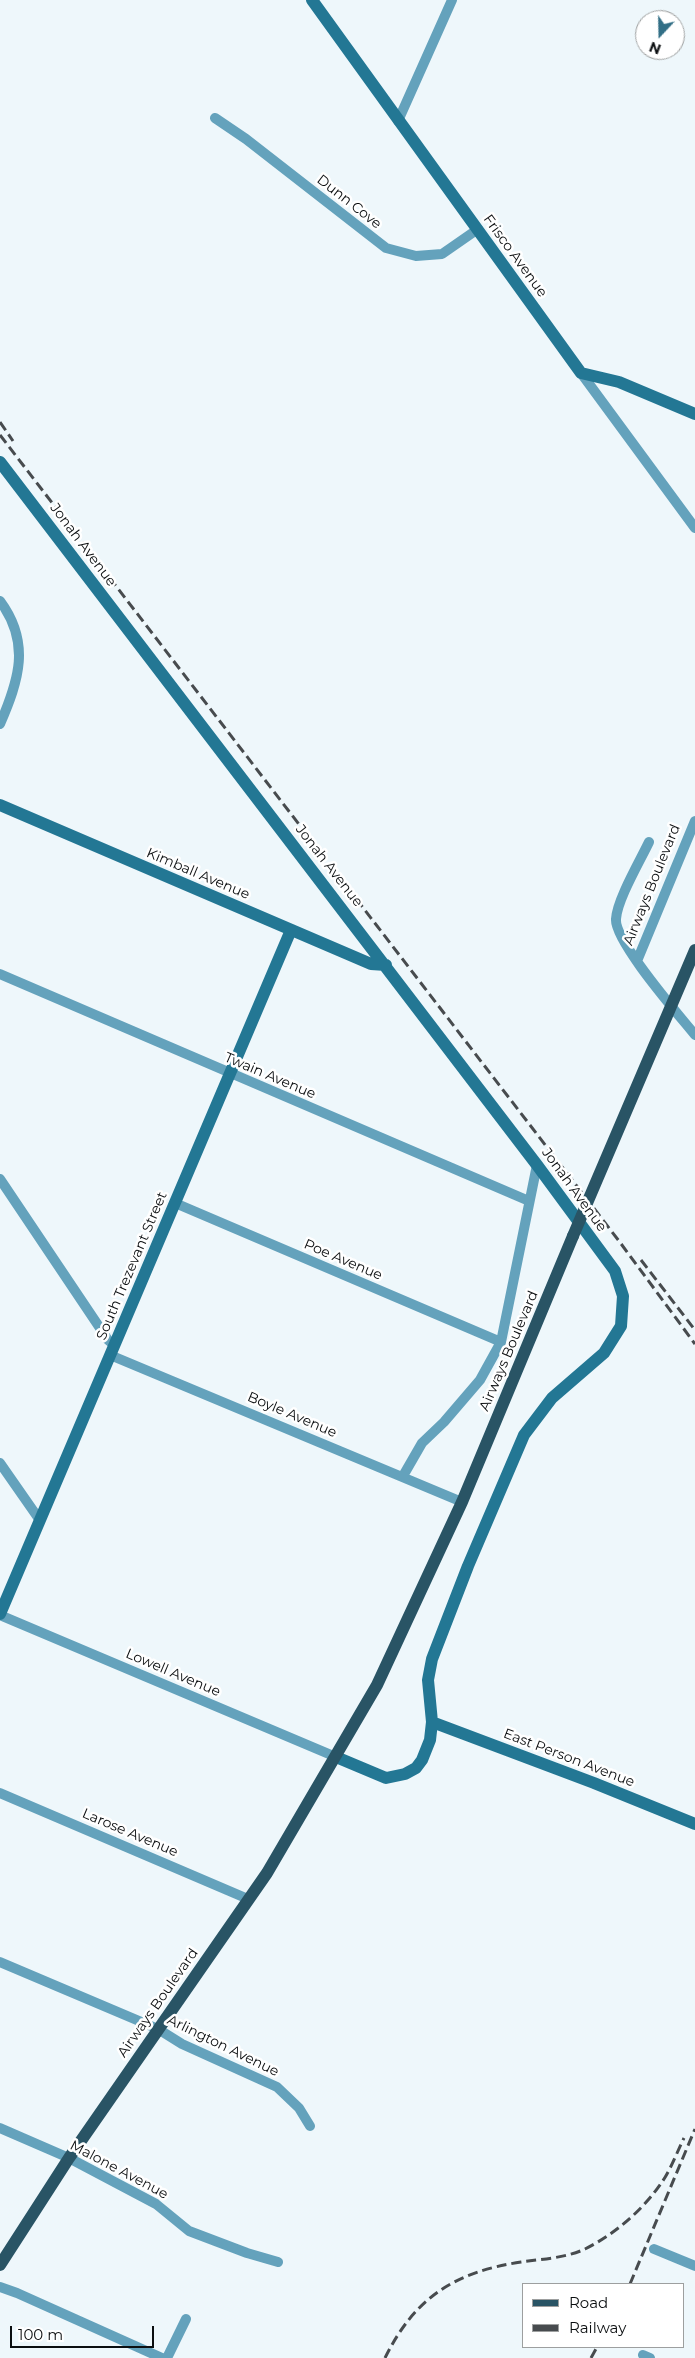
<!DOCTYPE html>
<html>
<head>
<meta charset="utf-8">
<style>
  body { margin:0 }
  #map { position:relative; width:695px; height:2358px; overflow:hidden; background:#eef7fb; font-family:Montserrat,sans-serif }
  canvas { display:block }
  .legend { position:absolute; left:522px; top:2283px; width:162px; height:65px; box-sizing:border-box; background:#fff; border:1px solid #9d9f9f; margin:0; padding:6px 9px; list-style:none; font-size:15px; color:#0b0e10 }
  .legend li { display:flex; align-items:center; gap:10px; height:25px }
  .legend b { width:25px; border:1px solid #9d9f9f }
  .north { position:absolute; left:635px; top:10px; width:50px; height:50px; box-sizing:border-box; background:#fff; border:1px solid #9d9f9f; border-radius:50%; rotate:201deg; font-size:14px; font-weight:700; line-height:20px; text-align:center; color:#0b0e10 }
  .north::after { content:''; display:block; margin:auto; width:18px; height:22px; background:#326f86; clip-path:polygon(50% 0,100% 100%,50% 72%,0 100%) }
  .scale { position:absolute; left:10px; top:2326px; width:144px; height:22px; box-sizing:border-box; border:2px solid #0b0e10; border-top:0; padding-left:6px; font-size:15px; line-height:18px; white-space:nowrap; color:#0b0e10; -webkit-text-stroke:4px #fff; paint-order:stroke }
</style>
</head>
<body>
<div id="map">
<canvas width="695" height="2358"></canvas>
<ul class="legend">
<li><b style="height:6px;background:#295465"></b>Road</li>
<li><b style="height:6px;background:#474b4e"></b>Railway</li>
</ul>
<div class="north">N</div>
<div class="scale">100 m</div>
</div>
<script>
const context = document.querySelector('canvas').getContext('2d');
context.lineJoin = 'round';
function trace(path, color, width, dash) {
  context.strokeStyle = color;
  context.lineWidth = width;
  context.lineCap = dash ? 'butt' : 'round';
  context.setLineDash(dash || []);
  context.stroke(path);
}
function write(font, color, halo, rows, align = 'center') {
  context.font = font + ' Montserrat,sans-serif';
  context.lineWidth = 5;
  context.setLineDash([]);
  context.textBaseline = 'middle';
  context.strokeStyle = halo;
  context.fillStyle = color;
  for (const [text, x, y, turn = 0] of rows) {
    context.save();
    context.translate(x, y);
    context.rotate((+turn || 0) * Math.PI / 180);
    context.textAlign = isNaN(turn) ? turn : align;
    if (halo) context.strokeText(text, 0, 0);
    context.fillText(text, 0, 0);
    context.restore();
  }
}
trace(new Path2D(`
  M215,118L246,139L386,248L416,256L442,254L478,229
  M398,121L452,0
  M581,373L695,528
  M0,601C31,643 19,680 0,724
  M649,842C640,861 617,900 616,919C614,941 679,1015 695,1035
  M637,961L695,821
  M0,974L529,1201
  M0,1179L108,1340L114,1345
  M175,1203L501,1342
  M110,1355L462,1502
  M0,1463L39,1519
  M403,1476L422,1443L444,1422L480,1380L501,1342L537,1165
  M0,1615L336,1757
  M0,1793L248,1899
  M0,1962L158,2029L182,2044L277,2087L299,2108L310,2126
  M0,2128L69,2158L156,2204L189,2231L247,2253L278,2262
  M654,2249L695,2266
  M0,2287L17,2293L162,2358
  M643,2355L650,2358
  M167,2358L186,2319`), '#64a2bc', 10);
trace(new Path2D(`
  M312,0L581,373L619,382L695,414
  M0,462L537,1165L615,1271L623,1296L621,1326L604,1353L552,1398L524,1435L468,1566L432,1659L428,1680L432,1722L430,1740L422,1760L416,1768L405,1774L386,1778L336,1757
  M0,805L371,964L386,965
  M0,1614L291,930
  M432,1722L594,1783L695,1824`), '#237794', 12);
trace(new Path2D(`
  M0,2265L69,2158L267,1873L377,1685L462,1502L573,1236`), '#295465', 12);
trace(new Path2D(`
  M0,422L13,441
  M0,435L619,1241L695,1344
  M641,1260L695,1330
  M630,2284L695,2129
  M385,2358C415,2297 455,2272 521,2262C542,2259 566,2258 585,2249C615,2234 643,2210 662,2182C671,2169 677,2152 684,2138
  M591,2358L597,2347`), '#474b4e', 3, [10, 5]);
trace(new Path2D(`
  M573,1236L695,950`), '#295465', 12);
write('14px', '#0b0e10', '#fff', [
  ["Dunn Cove",349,202,38],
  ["Frisco Avenue",515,256,54],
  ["Jonah Avenue",83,545,53],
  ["Jonah Avenue",329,866,52],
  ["Kimball Avenue",198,874,23],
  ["Airways Boulevard",652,885,-68],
  ["Twain Avenue",270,1076,23],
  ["Jonah Avenue",574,1190,54],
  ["Poe Avenue",343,1260,23],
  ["South Trezevant Street",132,1266,-67],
  ["Airways Boulevard",509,1351,-67],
  ["Boyle Avenue",292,1415,23],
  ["Lowell Avenue",173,1673,23],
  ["East Person Avenue",569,1758,21],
  ["Larose Avenue",130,1833,23],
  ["Airways Boulevard",158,2003,-55],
  ["Arlington Avenue",223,2046,26],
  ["Malone Avenue",119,2170,28]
]);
</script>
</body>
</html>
